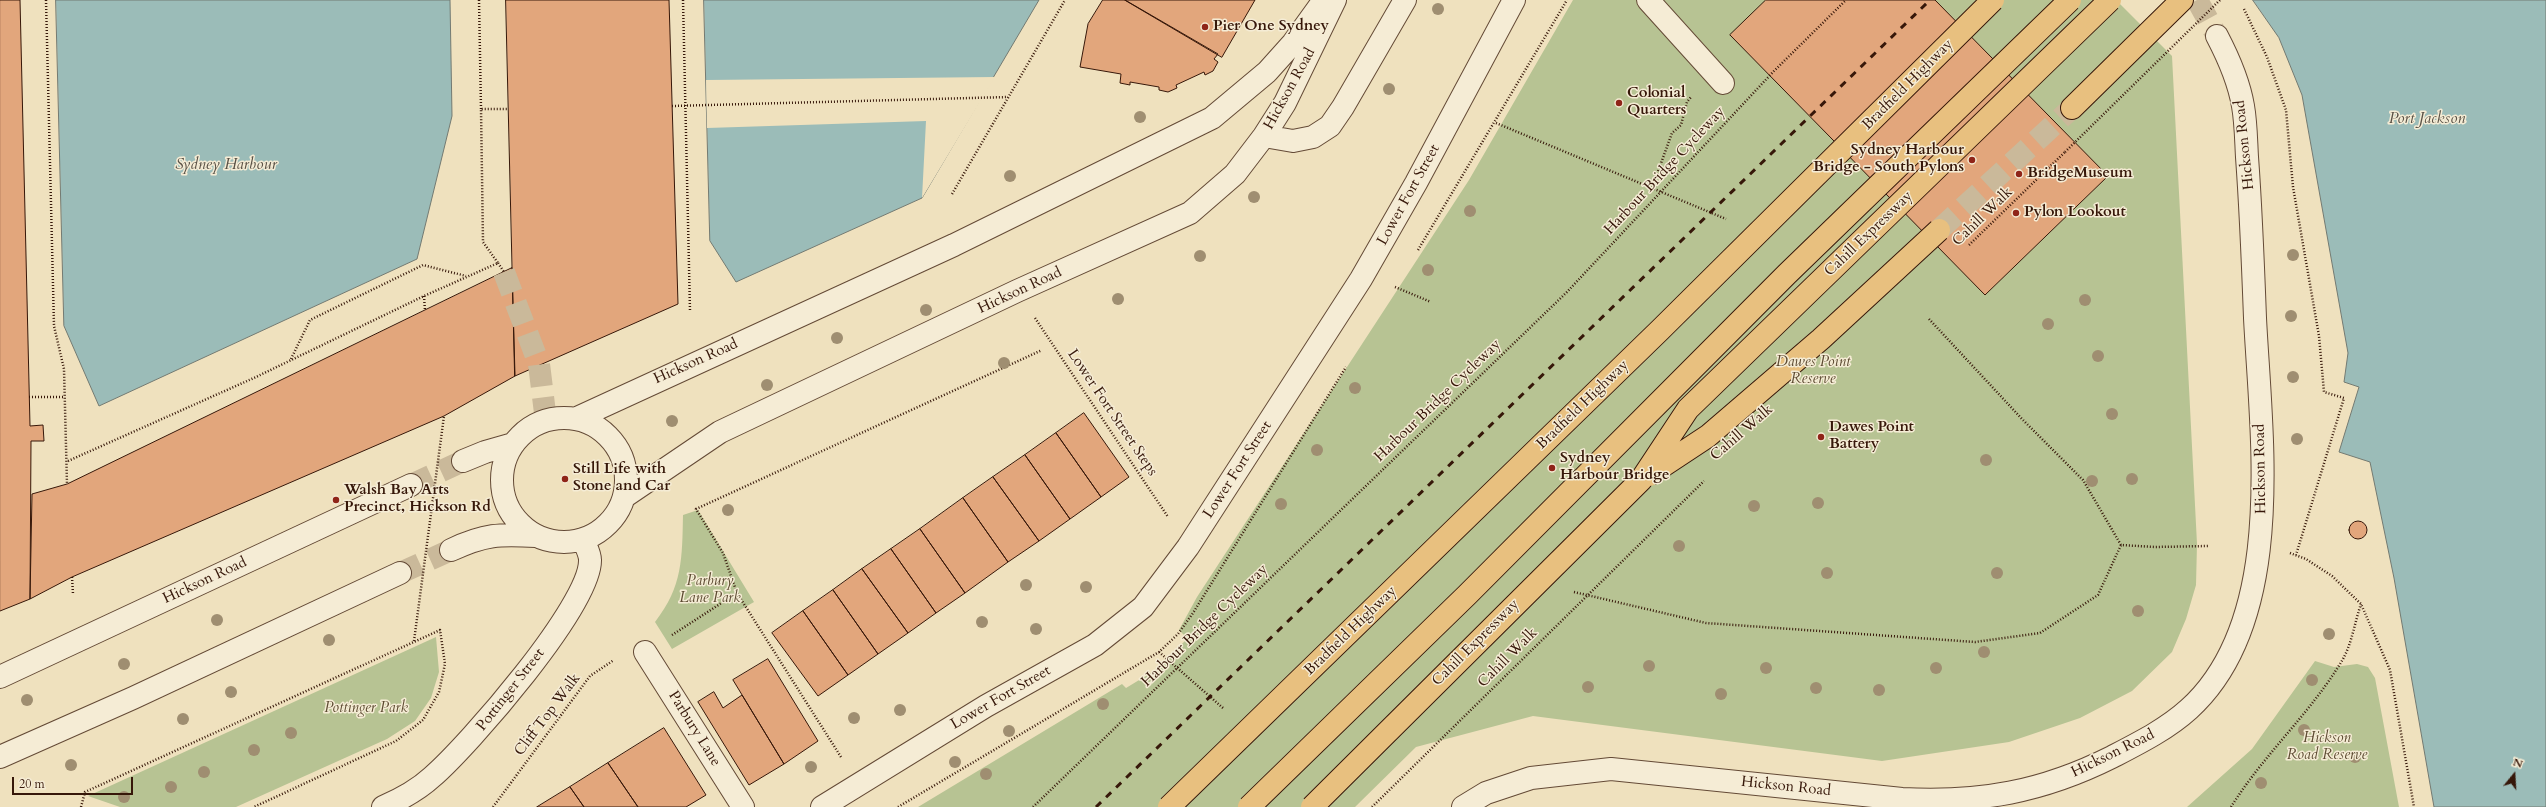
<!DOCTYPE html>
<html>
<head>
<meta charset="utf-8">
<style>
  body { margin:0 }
  #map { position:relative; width:2546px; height:807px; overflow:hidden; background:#efe1be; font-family:Cardo,serif }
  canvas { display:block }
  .north { position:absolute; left:2494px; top:755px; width:40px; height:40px; -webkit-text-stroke:3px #f5ecd5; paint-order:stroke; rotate:18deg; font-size:11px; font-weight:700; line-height:16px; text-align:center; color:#361709 }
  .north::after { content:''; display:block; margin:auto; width:14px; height:18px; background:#361709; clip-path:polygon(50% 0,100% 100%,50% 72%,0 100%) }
  .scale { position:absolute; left:12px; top:777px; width:121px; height:18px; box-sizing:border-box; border:2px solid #361709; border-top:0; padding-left:5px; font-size:12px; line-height:14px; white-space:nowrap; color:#361709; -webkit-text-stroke:3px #f5ecd5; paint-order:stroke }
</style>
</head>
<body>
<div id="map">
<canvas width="2546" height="807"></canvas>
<div class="north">N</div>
<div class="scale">20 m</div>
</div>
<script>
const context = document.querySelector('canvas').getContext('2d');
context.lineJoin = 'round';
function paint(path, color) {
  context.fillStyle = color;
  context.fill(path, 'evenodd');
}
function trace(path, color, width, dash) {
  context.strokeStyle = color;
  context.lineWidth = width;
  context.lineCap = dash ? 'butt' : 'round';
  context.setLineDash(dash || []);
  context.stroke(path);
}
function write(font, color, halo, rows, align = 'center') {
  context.font = font + ' Cardo,serif';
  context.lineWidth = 3;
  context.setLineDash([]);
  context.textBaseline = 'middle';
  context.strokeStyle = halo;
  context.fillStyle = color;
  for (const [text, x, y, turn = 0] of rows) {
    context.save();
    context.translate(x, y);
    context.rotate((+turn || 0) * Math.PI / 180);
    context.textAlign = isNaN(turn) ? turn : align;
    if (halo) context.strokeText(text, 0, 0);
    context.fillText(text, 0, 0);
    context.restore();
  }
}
paint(new Path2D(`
  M1573,0H2116L2172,56L2197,544L2196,585L2186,619L2172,652L2132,691L2080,718L2009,742L1882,761L1533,716L1416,747L1355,807H918L1122,684L1126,688L1154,671L1186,640V637L1179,630L1197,597L1469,180Z
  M698,510L754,602L672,649L655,622C683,586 682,558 683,515Z
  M436,637L439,672L431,698L415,721L387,739L236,807H120L88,796Z
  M2315,661L2334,667L2357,664L2368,667L2375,678L2399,807H2187L2252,749Z`), '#b7c393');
const water = new Path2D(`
  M56,0H450L452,116L417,259L99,406L64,326Z
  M704,0H1039L922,198L736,282L710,241Z
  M2253,0H2546V807H2434L2394,578L2370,462L2339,452L2359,387L2344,382L2348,353L2302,95L2279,38Z`);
paint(water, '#9bbcb8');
trace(water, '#737a72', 1);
paint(new Path2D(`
  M995,77L922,198L926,121L707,128L706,80Z`), '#efe1be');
const building = new Path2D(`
  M0,0H20L30,426L43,425L44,441H31L30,599L0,611Z
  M506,0H669L678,304L515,376Z
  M1103,0H1125L1218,54L1214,59L1218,62L1213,71L1205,75L1204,72L1176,85L1177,88L1168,92L1159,90V87L1130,82V85L1120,83L1121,74L1080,67L1088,24Z
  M1125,0H1255L1222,57Z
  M1766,0H1935L2108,176L1985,295L1730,35Z
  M512,268L515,376L444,416L72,577L30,599L32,494L67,484Z
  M1084,413L1129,477L1101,497L1056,433Z
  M1056,433L1101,497L1070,519L1025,455Z
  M1025,455L1070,519L1039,541L993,477Z
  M993,477L1039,541L1008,562L963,498Z
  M963,498L1008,562L965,593L920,529Z
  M2349 530a9 9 0 1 1 18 0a9 9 0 1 1-18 0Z
  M920,529L965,593L936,613L891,549Z
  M891,549L936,613L908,633L862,569Z
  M862,569L908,633L878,654L833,590Z
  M833,590L878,654L848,675L803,611Z
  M803,611L848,675L818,696L772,633Z
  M768,659L818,741L784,764L733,680Z
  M714,692L723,708L742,695L784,764L749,785L698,702Z
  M664,728L706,795L686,807H638L608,763Z
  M608,763L638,807H584L570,787Z
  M570,787L584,807H537Z`);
paint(building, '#e2a67c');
trace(building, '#361709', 1);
trace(new Path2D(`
  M2197,0L2217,36
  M504,272L539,364L546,421
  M411,485L463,461
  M400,573L451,550`), '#cab99a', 22, [22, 11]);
trace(new Path2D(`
  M1939,230L2072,108`), '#cab99a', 22, [22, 11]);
const minor = new Path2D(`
  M1648,0L1723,83
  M1264,136L1293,141L1313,137L1330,126L1343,107L1405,0
  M502 480a62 62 0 1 1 124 0a62 62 0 1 1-124 0Z
  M575,419L954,245L1212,118L1267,72L1293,43L1324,0
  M463,461L485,452L513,444
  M624,497L720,432L1017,291L1190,213L1235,174L1264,136L1285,103L1335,0
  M451,550C485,534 499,534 536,536
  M645,652L743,807
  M0,677L411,485
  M0,757L133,698L400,573
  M383,807C399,800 419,789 432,777C468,746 591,605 590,560C590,553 585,545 583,539
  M822,807L986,706L1095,645L1143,607L1188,547L1361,279L1416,183L1514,0
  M1463,807L1486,793L1531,778L1611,769L1902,799C1980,803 2042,792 2112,757C2139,743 2167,729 2189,709C2287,620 2261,437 2255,318C2253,264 2251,211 2247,157C2246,140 2246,123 2243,106C2239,82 2228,57 2217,36`);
const highway = new Path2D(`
  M2072,108L2182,0`);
trace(minor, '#644a36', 24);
trace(highway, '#361709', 24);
trace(new Path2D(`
  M46,0L54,326L64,369L67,484
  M479,0L481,109
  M683,0L690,311
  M2244,9L2267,57L2286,110L2293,187L2319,336L2324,392L2344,398L2296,555
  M672,106L1008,97
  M1496,123L1726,219
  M1652,188L1672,133L1681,125L1687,102L1691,97
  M952,194L1065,0
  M1969,245L2065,152
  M1418,250L1567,0
  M498,263L504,272
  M1395,287L1431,302
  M424,296L425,311
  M1035,318L1168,517
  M1929,319L2022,419L2083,480L2121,545L2155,547L2208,546
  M291,359L310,320L423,265L466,276
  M29,397H65
  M68,461L256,377L424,296L498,263L483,242L481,109H508
  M2290,553L2306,559L2332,576L2361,604L2390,670L2414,807
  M72,577L73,594
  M1574,592L1706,623L1975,642L2040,633L2098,595L2121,545
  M672,635L737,593
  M1159,652L1223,708
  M841,757L737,593L723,553L696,509L1042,350
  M81,807L85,792L440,630L445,664L439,692L423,720L396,741L254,807
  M493,807L590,676L614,660
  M898,807L1159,652L1178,634L1193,613L1346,367
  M2231,807C2264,754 2311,713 2343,659C2352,643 2355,621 2361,604`), '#361709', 2.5, [1, 2]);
trace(minor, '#f5ecd5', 22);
trace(highway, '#e8c07f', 22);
trace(new Path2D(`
  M1096,807L1930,0`), '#361709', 3, [7, 7]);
const highwayBridge = new Path2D(`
  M1649,475L1708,436L1821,339L1939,230
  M1169,807L1660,330L1993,0
  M1249,807L1467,595L1787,274L2070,0
  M1312,807L1641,480L1688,409L2110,0`);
trace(highwayBridge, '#361709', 24, []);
trace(new Path2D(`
  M2065,152L2220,0
  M414,641L444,416
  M1033,807L1567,292L1774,71L1846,0
  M1372,807L1704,481`), '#361709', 2.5, [1, 2]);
trace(highwayBridge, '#e8c07f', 22);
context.fillStyle = '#9f8e71';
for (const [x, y] of [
  [1438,9],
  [1389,89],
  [1140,117],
  [1010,176],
  [1254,197],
  [1470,211],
  [2293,255],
  [1200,256],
  [1428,270],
  [1118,299],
  [2085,300],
  [926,310],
  [2291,316],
  [2048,324],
  [837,338],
  [2098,356],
  [1004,363],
  [2293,377],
  [767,385],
  [1355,388],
  [2112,414],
  [672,421],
  [2297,439],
  [1317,450],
  [1986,460],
  [2132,479],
  [2092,481],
  [1818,503],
  [1281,504],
  [1754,506],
  [728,510],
  [1679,546],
  [1827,573],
  [1997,573],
  [1026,585],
  [1086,587],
  [2138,611],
  [217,620],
  [982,622],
  [1036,629],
  [2329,634],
  [329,640],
  [1984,652],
  [124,664],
  [1649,666],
  [1766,668],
  [1936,668],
  [2312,680],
  [1588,687],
  [1816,688],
  [1879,690],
  [231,692],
  [1721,694],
  [27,700],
  [1103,704],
  [900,710],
  [854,718],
  [183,719],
  [2304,730],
  [1009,731],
  [291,733],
  [254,750],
  [2355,757],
  [955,762],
  [71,765],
  [811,767],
  [204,772],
  [986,774],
  [2261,783],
  [171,787],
  [124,797]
]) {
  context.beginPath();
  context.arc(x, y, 6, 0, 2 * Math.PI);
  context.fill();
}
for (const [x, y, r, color] of [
  [1205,27,4,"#8f2418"],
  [1619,103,4,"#8f2418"],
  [1972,160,4,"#8f2418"],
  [2019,174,4,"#8f2418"],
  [2016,213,4,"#8f2418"],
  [1821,437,4,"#8f2418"],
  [1552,468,4,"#8f2418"],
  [565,479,4,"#8f2418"],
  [336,500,4,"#8f2418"]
]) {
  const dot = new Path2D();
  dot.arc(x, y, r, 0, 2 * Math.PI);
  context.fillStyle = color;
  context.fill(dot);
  trace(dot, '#f5ecd5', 1.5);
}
write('bold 15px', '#361709', '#f5ecd5', [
  ["Pier One Sydney",1213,27],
  ["Colonial",1627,94],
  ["Quarters",1627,111],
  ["Sydney Harbour",1964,151,"right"],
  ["Bridge - South Pylons",1964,168,"right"],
  ["BridgeMuseum",2027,174],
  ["Pylon Lookout",2024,213],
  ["Dawes Point",1829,428],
  ["Battery",1829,445],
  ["Sydney",1560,459],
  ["Harbour Bridge",1560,476],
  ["Still Life with",573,470],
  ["Stone and Car",573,487],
  ["Walsh Bay Arts",344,491],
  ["Precinct, Hickson Rd",344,508]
], 'left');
write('15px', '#361709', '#f5ecd5', [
  ["Bradfield Highway",1908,85,-45],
  ["Hickson Road",1290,89,-61],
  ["Hickson Road",2245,145,-96],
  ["Harbour Bridge Cycleway",1665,171,-47],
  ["Lower Fort Street",1409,195,-61],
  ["Cahill Walk",1983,217,-44],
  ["Cahill Expressway",1869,234,-44],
  ["Hickson Road",1020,291,-25],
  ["Hickson Road",696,362,-24],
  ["Harbour Bridge Cycleway",1438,401,-44],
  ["Bradfield Highway",1583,405,-44],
  ["Lower Fort Street Steps",1112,413,56],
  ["Cahill Walk",1742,433,-41],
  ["Hickson Road",2261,469,-91],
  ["Lower Fort Street",1238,470,-57],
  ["Hickson Road",205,581,-25],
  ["Harbour Bridge Cycleway",1205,626,-44],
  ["Bradfield Highway",1351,631,-44],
  ["Cahill Expressway",1476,643,-45],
  ["Cahill Walk",1508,658,-45],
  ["Pottinger Street",511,690,-52],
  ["Lower Fort Street",1001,698,-30],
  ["Cliff Top Walk",548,715,-53],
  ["Parbury Lane",694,729,58],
  ["Hickson Road",2113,754,-26],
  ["Hickson Road",1786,787,6]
]);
write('italic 15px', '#5d4b32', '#f5ecd5', [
  ["Dawes Point",1813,363],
  ["Reserve",1813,380],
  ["Parbury",710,582],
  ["Lane Park",710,599],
  ["Pottinger Park",366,709],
  ["Hickson",2327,739],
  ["Road Reserve",2327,756]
]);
write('italic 16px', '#595146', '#f5ecd5', [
  ["Port Jackson",2427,119],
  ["Sydney Harbour",226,165]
]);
</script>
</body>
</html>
